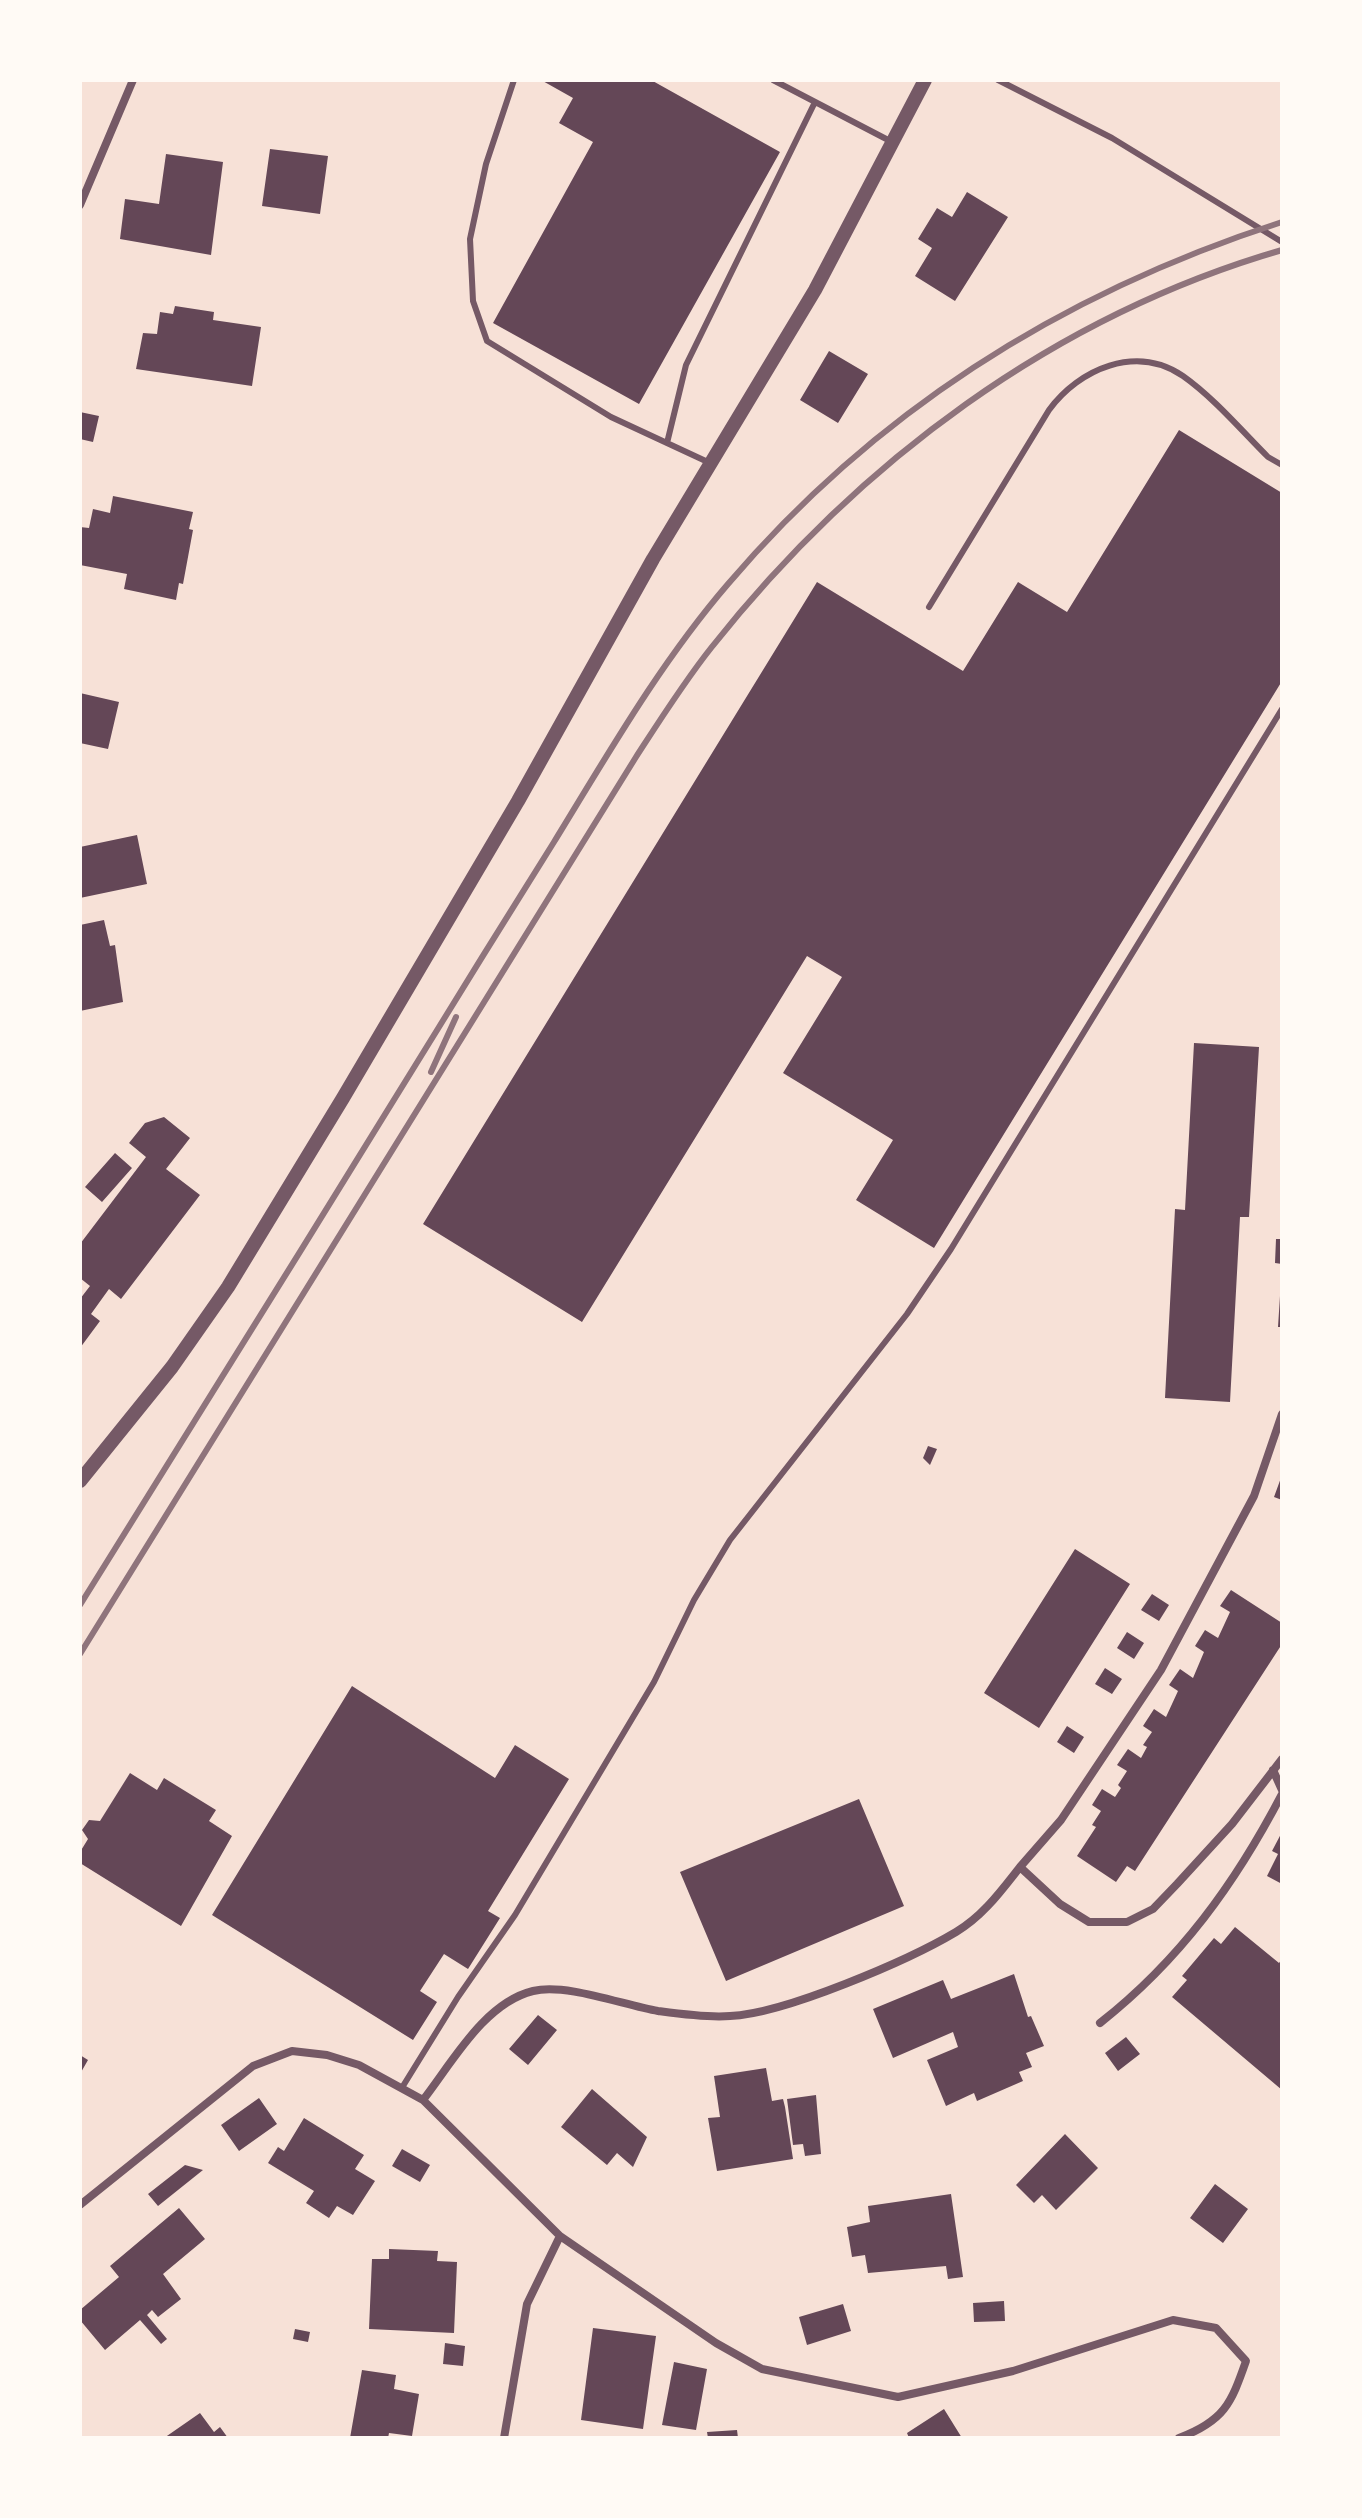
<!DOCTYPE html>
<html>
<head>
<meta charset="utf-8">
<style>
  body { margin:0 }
  #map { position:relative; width:1362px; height:2518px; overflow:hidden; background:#f7e1d7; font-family:Raleway,sans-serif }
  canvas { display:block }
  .frame { position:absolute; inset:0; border:82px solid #fffaf5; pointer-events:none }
</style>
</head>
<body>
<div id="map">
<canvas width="1362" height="2518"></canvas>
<div class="frame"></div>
</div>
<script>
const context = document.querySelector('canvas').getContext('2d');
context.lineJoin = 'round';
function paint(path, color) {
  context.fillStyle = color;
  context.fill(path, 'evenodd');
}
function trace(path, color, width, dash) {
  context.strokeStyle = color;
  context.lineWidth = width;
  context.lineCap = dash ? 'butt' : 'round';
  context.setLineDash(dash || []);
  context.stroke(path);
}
paint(new Path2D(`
  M541,80H651L780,152L639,404L493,323L593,142L559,123L573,98Z
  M270,149L328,156L320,214L262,206Z
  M166,154L223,162L211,255L120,239L125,199L159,204Z
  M967,192L1008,217L955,301L915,276L932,248L918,239L937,208L952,217Z
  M175,306L214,312L213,320L261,327L252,386L136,369L143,333L157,334L160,312L173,314Z
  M829,351L868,374L838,423L800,400Z
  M80,412L99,416L93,442L80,439Z
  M1179,430L1282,493V681L934,1248L856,1200L893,1140L783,1073L842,977L807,956L582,1322L423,1224L817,582L963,671L1018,582L1067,612Z
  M113,496L193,512L189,529L193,530L183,584L179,583L176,600L124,589L127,574L80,565V527L89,528L93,509L110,513Z
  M80,693L119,702L108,749L80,743Z
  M137,835L147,884L80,898V847Z
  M104,920L110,946L115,945L123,1002L80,1011V925Z
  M1194,1043L1259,1047L1249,1217H1240L1230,1402L1165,1398L1175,1209L1185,1210Z
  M164,1117L190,1138L166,1169L200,1195L121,1299L109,1289L91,1314L100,1321L80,1348V1299L90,1286L80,1278V1244L146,1157L129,1143L145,1123Z
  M115,1153L132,1168L102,1202L85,1187Z
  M1276,1239H1282V1264L1275,1263Z
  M1280,1296H1282V1327H1278Z
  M928,1446L937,1449L930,1465L923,1458Z
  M1282,1475V1500L1274,1497Z
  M1075,1549L1130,1584L1039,1728L984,1693Z
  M1231,1590L1282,1623V1644L1135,1871L1127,1866L1116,1882L1077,1856L1096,1827L1092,1825L1101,1811L1092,1805L1102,1789L1115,1797L1121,1788L1118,1785L1127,1771L1117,1765L1128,1749L1141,1758L1147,1747L1143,1745L1152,1732L1143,1726L1154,1709L1166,1717L1178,1691L1169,1685L1180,1669L1193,1678L1204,1652L1195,1646L1205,1630L1218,1638L1230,1612L1220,1606Z
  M1152,1594L1169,1605L1159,1621L1141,1610Z
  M1127,1632L1144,1643L1134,1659L1117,1648Z
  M1105,1668L1122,1679L1112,1694L1095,1684Z
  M352,1686L495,1778L515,1745L569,1779L488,1911L500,1918L468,1969L444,1954L420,1991L437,2002L413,2040L212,1915Z
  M1067,1726L1084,1737L1074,1753L1057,1742Z
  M130,1773L157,1790L164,1778L216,1810L209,1821L232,1836L181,1926L80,1863V1852L88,1839L82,1830L89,1820L100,1821Z
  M859,1799L904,1906L726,1981L680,1872Z
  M1282,1832V1884L1267,1876L1278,1854L1272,1851Z
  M1235,1927L1279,1963L1282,1959V2090L1172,1997L1187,1980L1182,1976L1214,1938L1221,1944Z
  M1014,1974L1028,2017L1031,2016L1044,2046L1026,2053L1032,2067L1019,2072L1023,2081L977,2101L974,2093L946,2106L927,2060L958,2047L953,2032L893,2058L873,2009L943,1980L951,1999Z
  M538,2015L557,2030L528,2065L509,2049Z
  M1126,2037L1140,2054L1118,2071L1105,2053Z
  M80,2055L88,2060L80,2074Z
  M766,2068L772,2101L783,2099L785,2107L793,2159L717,2171L708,2118L720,2117L714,2076Z
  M592,2089L647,2137L633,2167L617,2153L607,2165L561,2127Z
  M816,2095L821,2154L805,2156L803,2144L793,2145L787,2099Z
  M259,2098L277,2124L239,2151L221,2125Z
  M304,2118L364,2155L355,2169L375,2181L353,2215L337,2206L329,2218L306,2203L314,2191L268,2163L278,2147L284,2151Z
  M1065,2134L1098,2168L1056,2210L1042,2195L1034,2203L1016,2185Z
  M402,2149L430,2165L420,2182L392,2166Z
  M185,2165L203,2170L158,2206L148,2194Z
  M1215,2184L1248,2209L1223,2243L1190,2218Z
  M951,2194L963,2277L948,2279L946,2266L868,2273L865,2255L852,2257L847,2227L870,2222L868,2206Z
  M179,2208L205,2239L163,2274L181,2299L158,2317L152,2310L147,2315L167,2339L161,2344L140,2320L105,2350L80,2320V2310L119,2277L110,2266Z
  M389,2249L438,2251L437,2261L457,2262L454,2333L369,2329L372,2259H389Z
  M1004,2301L1005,2321L974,2322L973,2303Z
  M843,2304L851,2331L807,2345L799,2317Z
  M593,2328L656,2336L643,2429L581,2420Z
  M295,2329L310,2332L308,2342L293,2339Z
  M445,2343L465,2346L463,2366L443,2364Z
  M674,2362L707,2369L696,2430L662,2425Z
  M362,2370L396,2375L394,2389L419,2394L412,2436L389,2433L388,2438H350Z
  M944,2409L962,2438H909L907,2433Z
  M200,2413L214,2432L220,2427L228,2438H164Z
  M737,2430L738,2438H708L707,2432Z`), '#644757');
trace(new Path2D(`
  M514,80L486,164L470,239L473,301L487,341L611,417L710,463
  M773,80L892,142
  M998,80L1112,138L1282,242
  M667,443L686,365L815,102
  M929,607L1049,410C1079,369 1136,344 1183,376C1214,398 1241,430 1268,457L1282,465
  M403,2086L458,1997L515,1915L654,1682L694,1600L730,1540L907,1314L951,1249L1282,709`), '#755966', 6);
trace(new Path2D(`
  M80,205L133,80
  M1282,1414L1254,1496L1161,1670L1061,1820L1020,1867L1060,1904L1089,1922H1127L1153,1909L1177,1884L1232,1824L1282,1759
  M1273,1770L1282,1790
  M1100,2023C1180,1960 1235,1884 1282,1794
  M423,2100C452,2063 484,2003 533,1991C566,1983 623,2005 658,2011C680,2014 708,2018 730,2016C784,2014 909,1960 956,1932C983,1916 1001,1891 1020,1867
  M80,2205L253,2066L292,2051L327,2055L359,2065L423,2100L560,2236L716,2343L762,2369L898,2397L1013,2371L1173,2320L1216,2328L1246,2361C1231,2404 1224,2421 1179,2438
  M504,2438L527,2304L560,2236`), '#755966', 8);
trace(new Path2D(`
  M80,1481L172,1367L228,1287L343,1098L518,801L653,559L815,290L925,80`), '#755966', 14);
trace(new Path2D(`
  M431,1072L456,1017
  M80,1605C200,1413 320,1220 439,1027C477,965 515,904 554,842C608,754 660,663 728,584C877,409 1065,292 1282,222
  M80,1654L636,757C660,720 684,682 711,648C858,462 1054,316 1282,250`), '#8f747c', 6);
</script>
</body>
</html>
